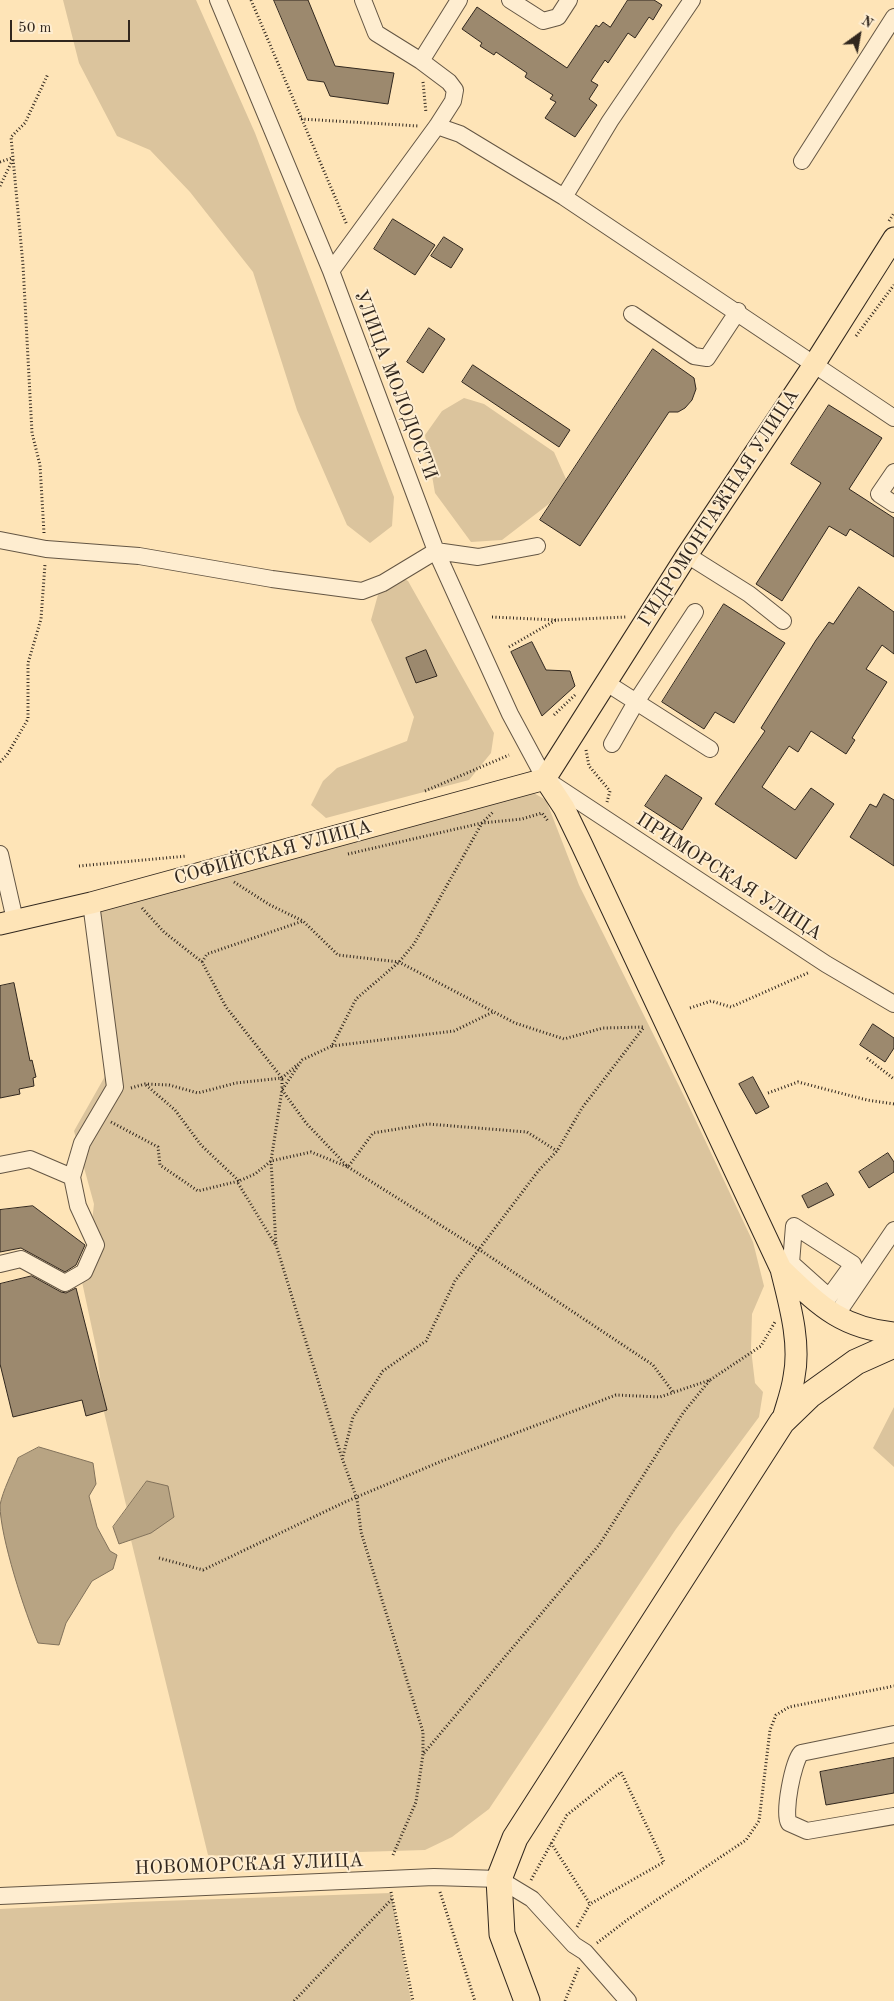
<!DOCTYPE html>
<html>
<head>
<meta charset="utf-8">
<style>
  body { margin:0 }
  #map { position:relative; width:894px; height:2001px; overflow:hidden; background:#fee4b7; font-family:"Old Standard TT",serif }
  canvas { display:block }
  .north { position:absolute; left:834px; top:10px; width:50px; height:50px; -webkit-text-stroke:4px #feedd0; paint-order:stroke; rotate:32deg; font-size:14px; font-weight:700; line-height:20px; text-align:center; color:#31271e }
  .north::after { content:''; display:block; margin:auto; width:18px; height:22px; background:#31271e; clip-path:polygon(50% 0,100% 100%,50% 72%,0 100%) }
  .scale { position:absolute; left:10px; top:20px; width:120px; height:22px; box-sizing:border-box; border:2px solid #31271e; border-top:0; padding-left:6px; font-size:15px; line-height:18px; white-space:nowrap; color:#31271e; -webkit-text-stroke:4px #feedd0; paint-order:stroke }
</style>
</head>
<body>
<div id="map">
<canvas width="894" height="2001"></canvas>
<div class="north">N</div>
<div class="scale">50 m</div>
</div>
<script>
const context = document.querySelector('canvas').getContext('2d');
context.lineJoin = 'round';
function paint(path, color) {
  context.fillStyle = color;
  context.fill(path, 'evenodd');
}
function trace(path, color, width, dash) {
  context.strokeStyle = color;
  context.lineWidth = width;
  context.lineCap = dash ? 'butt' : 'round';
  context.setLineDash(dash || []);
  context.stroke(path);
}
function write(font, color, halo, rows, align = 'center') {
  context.font = font + ' "Old Standard TT",serif';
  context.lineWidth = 4;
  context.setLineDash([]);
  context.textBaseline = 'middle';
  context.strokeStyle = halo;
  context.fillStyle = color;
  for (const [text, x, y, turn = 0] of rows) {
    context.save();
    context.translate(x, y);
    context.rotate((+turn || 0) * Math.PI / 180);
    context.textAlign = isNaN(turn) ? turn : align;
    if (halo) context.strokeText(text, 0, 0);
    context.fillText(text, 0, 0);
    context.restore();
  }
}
paint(new Path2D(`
  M63,0H196L255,133L394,497L392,526L370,543L347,525L297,410L253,272L190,192L150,150L117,136L79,63Z
  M464,398L484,404L554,452L566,479L554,500L502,540L471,542L435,493L425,435L442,411Z
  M397,575L408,581L494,733L491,753L469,780L326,818L311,805L323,781L337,768L407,741L414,717L371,620L379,591Z
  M532,792L546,800L579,885L687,1102L753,1242L764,1286L752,1314L751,1349L755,1383L763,1392L759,1417L676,1529L489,1809L452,1837L425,1850L228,1856L208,1855L131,1540L151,1533L147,1482L127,1509L104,1412L97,1352L78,1263L98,1250L91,1231L94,1204L74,1131L104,1078L111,1059L94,913Z
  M894,1407V1467L873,1448Z
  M391,1893L411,2001H0V1909L133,1902Z`), '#dbc49d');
const water = new Path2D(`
  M39,1447L93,1463L96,1484L89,1496L97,1527L110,1551L117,1555L113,1569L92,1581L66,1623L59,1645L38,1643C25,1613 0,1537 0,1505C3,1490 12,1473 18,1458Z
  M147,1481L168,1486L174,1517L151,1533L119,1544L113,1527Z`);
paint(water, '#b8a483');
trace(water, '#82725b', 1);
const building = new Path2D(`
  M274,0H308L335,66L394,73L388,104L330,96L324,82L308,80Z
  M628,0H654L662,5L653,20L649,17L635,38L628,33L608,63L605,60L591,81L598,85L589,99L597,105L575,137L545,118L556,102L550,99L553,95L525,77L527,73L496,52L494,55L480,46L482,43L462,29L477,7L567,68L596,25L599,27L603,22L610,27Z
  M393,219L435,245L415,275L374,249Z
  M444,237L463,249L451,268L431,256Z
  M429,328L445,339L423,373L407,362Z
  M653,349L694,378L696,389L692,400L685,408L678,412H669L580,546L540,520Z
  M473,365L570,430L559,447L462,382Z
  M829,405L882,438L849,489L894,518V557L850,529L846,536L829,526L782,601L756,584L821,483L791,464Z
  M859,587L894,612V654L882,645L866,669L887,682L852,738L855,740L846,754L811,731L798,752L789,746L762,787L795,810L811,788L834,804L796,859L715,804L765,731L761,728L816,640L829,622L833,624Z
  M724,604L785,643L734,723L715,712L704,729L662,702Z
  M532,642L546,670L570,671L575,686L542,716L511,652Z
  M426,650L437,676L416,683L406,658Z
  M666,775L702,798L682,830L645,806Z
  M884,794L894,800V866L850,837L870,804L876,807Z
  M14,983L30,1061L32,1060L36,1077L33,1078L34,1086L19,1089L20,1094L0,1098V986Z
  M873,1024L894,1038V1048L885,1062L860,1045Z
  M753,1077L769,1107L756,1114L739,1084Z
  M888,1153L894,1162V1172L869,1188L859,1172Z
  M827,1183L834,1195L808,1208L802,1196Z
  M33,1206L85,1245L76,1265L65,1272L21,1248L0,1252V1210Z
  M32,1276L61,1292L66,1293L76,1288L107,1410L86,1416L82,1400L13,1417L0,1364V1284Z
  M894,1758V1793L826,1805L820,1772Z`);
paint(building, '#9c896e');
trace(building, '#31271e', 1);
const minor = new Path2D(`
  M218,0L331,271L436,551L510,714L545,779L826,964L894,1004
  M510,0L543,21L558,17L569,0
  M421,61L459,0
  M437,126L460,134L564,197L894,418
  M802,161L894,17
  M564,197L610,121L692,0
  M331,271L437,126L453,101L455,90L449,82L421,61L376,33L363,0
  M632,314L694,356L707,358L738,311
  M894,472L879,494L894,504
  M0,540L46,549L139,556L272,579L362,591L383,583L436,551L478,557L537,546
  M687,555L749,594L783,621
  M605,682L710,749
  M612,744L636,702L695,612
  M0,854L15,920
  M0,1165L30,1159L72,1177
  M794,1226L853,1264L829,1297L791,1263Z
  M0,1264L21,1259L65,1283L84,1272L96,1245L78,1206L72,1177L82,1143L115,1087L91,903
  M835,1317L894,1230
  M894,1734L801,1753C793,1762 783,1813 789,1823L807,1831L894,1816
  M0,1896L434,1877L499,1879L532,1899L574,1945L585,1952L628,2001`);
const major = new Path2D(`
  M545,779L564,808L581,843L781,1269C789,1302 801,1342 794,1377C792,1392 786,1407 782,1422
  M545,779L687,555L815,363L894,238
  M0,924L91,903L545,779
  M781,1269C818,1304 840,1328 894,1333`);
const highway = new Path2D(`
  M527,2001L502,1934L499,1879L515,1838L782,1422L810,1395L856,1362L894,1345`);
trace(minor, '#645644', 18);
trace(major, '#31271e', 23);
trace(highway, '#31271e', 27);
trace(new Path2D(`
  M251,0L347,225
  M423,82L426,113
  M301,119L419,126
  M0,162L12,158
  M0,186L13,159
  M889,221L894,213
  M856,336L894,285
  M44,533L40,465L32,433L23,265L11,137L25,123L48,74
  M492,617L556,620
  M509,647L556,620L626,617
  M554,715L575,695
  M586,750L589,766L610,791L607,802
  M0,762L7,755L28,719V663L41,619L45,564
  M425,791L509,755
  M348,854L482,823L522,819L542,813L548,821
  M79,866L187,856
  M234,882L270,905L303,921L338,955L399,962L515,1023L564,1039L603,1028L644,1027
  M142,908L164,932L202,962L226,1007L282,1078V1090L306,1123L348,1167L480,1250L653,1365L673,1392
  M202,962L207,954L303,921
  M690,1008L711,1001L731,1007L810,972
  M332,1046L454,1031L493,1012
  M867,1058L894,1079
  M146,1085L175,1110L201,1145L239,1181L238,1183L275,1244
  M131,1088L145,1084L169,1085L198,1093L236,1083L282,1078L298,1064
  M768,1093L798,1082L867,1100L894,1104
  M111,1122L158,1147L160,1165L198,1191L239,1181L255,1174L271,1161L311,1152L348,1167L373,1133L428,1124L527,1132L557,1151
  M343,1456L353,1417L383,1371L426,1341L455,1281L539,1170L557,1151L582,1108L644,1027
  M159,1558L203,1570L345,1502L442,1461L616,1395L660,1397L710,1380L761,1346L775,1322
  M424,1753L599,1545L683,1413L710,1380
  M551,1843L590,1904
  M393,1855L416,1802L423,1754V1732L361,1532L357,1499L342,1458L276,1245L271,1161L282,1090L302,1060L332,1046L356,999L399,962L414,944L482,823L493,812
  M531,1880L567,1815L621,1772L664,1862L590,1904L577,1927
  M391,1892L413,2001
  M440,1892L475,2001
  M597,1943L627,1920L746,1840L759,1821L770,1730L776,1715L789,1707L894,1686
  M294,2001L392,1899
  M565,2001L579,1967`), '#31271e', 3, [1, 2.5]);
trace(minor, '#feedd0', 16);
trace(major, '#fee4b7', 21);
trace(highway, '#fee4b7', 25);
write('19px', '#31271e', '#feedd0', [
  ["УЛИЦА МОЛОДОСТИ",395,385,69],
  ["ГИДРОМОНТАЖНАЯ УЛИЦА",719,508,-57],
  ["СОФИЙСКАЯ УЛИЦА",273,853,-15],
  ["ПРИМОРСКАЯ УЛИЦА",729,877,33],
  ["НОВОМОРСКАЯ УЛИЦА",249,1865,-2]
]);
</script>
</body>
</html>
